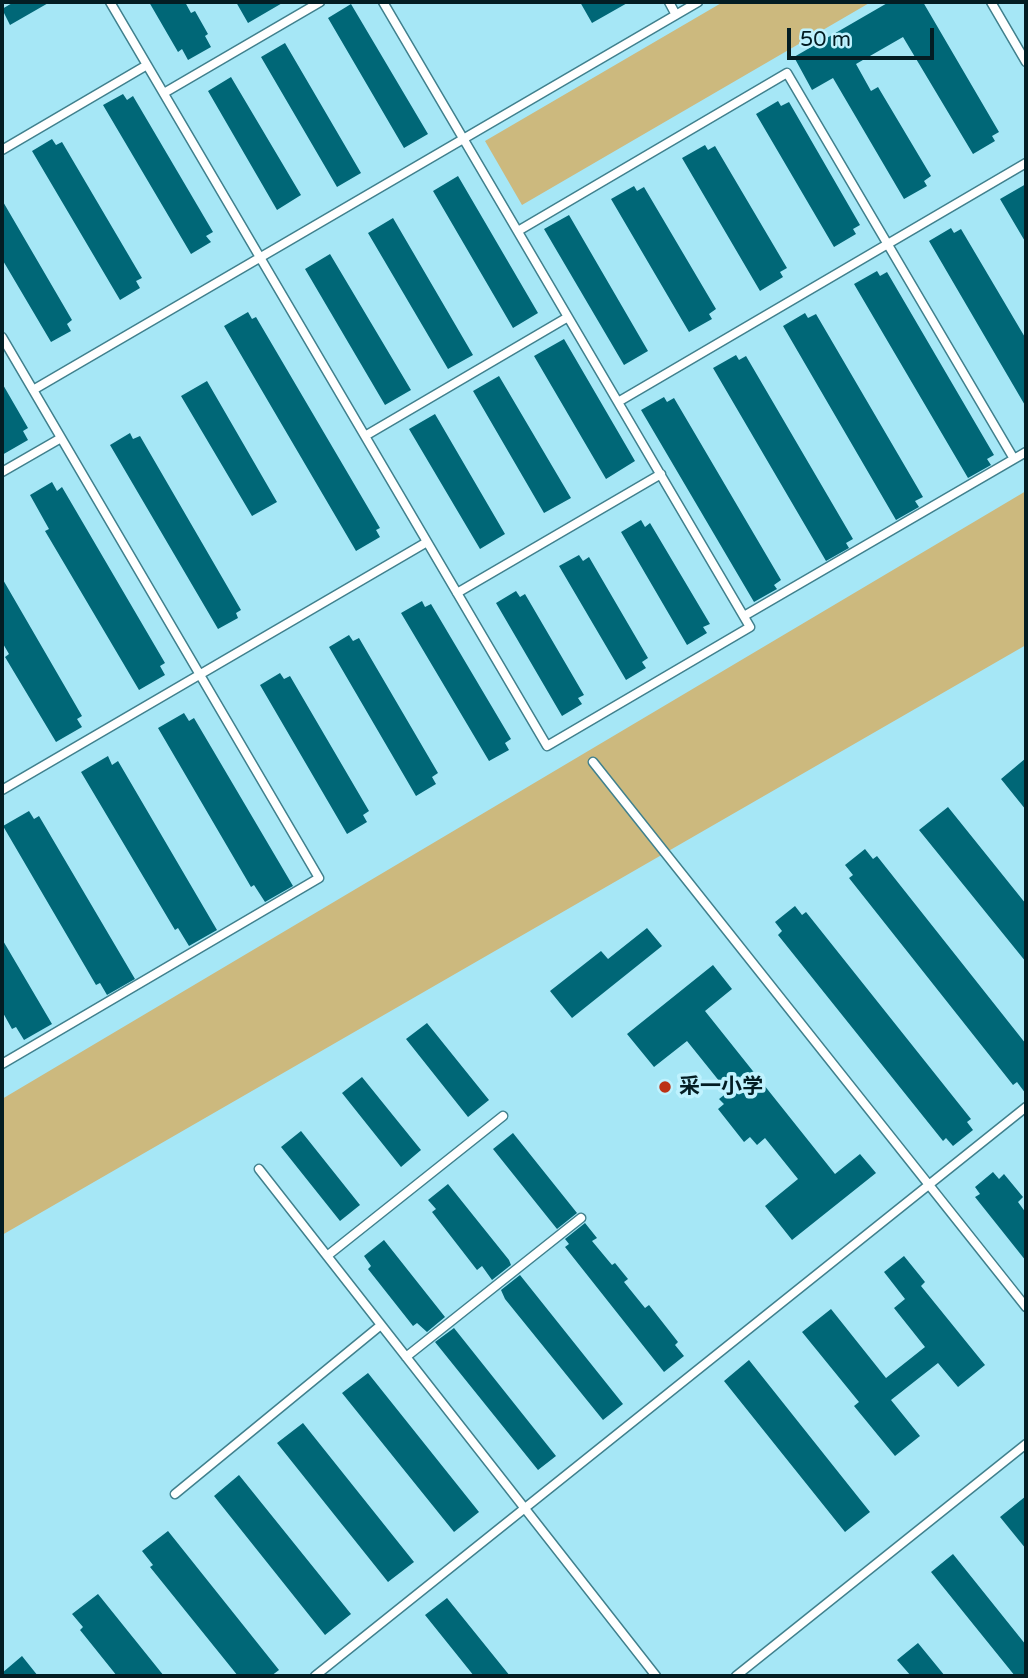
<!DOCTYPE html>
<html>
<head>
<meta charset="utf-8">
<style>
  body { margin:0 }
  #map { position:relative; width:1028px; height:1678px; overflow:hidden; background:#a6e7f6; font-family:"Varela Round",sans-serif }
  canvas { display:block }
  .frame { position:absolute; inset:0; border:4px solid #031d23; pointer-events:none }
  .scale { position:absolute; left:787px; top:28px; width:147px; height:32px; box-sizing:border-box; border:4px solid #031d23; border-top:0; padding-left:9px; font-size:21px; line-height:24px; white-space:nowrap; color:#031d23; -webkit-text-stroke:5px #bff2fe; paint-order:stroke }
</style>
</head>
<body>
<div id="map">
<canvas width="1028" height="1678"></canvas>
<div class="frame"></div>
<div class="scale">50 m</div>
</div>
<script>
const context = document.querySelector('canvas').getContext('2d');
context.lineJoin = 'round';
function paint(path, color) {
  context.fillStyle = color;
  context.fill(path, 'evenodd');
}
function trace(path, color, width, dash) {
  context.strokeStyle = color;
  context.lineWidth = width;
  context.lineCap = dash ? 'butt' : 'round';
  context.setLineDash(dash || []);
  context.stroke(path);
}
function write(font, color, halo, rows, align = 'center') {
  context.font = font + ' "Varela Round","Noto Sans SC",sans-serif';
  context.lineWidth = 7;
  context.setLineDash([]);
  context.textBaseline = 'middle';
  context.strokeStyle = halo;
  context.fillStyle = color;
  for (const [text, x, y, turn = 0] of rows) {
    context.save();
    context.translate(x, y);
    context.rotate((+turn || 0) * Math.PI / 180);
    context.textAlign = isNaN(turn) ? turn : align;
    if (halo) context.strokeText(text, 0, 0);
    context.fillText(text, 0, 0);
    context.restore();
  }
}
paint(new Path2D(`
  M723,2H871L522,205L485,141Z
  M1026,491V645L2,1235V1099Z`), '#ccb97e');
paint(new Path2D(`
  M14,2H50L10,25L2,9Z
  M149,2H185L191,13L195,11L208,34L205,36L211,47L188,60L182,49L178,52Z
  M236,2H284L248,23Z
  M580,2H629L592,23Z
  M889,2H923L999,132L992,136L995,141L973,154L903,37L856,64L871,91L878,87L931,176L924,181L927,186L904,199L833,78L812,90L794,57Z
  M351,4L428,134L404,148L328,18Z
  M285,43L361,173L337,187L261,57Z
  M231,77L301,195L277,210L208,91Z
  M123,94L127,100L133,96L213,232L206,236L211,242L191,254L103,105Z
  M778,101L781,106L789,102L860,225L853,229L856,234L834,247L756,114Z
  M52,139L56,145L62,142L142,278L136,281L140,288L120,300L32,151Z
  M705,145L708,150L715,146L787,268L780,272L783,277L760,291L682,158Z
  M458,176L538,313L513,328L433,191Z
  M1026,184V243L1000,199Z
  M634,186L637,191L644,187L716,309L709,314L712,319L689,332L611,199Z
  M2,200L72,320L67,324L71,331L51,342L2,259Z
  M569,215L648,351L624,365L544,229Z
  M393,218L473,355L448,369L368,233Z
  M951,228L954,233L961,229L1026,339V407L929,241Z
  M330,254L411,390L385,405L305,269Z
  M877,271L880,276L887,272L994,455L987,459L991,465L968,478L854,284Z
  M248,312L252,319L256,317L380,528L376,530L380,537L356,551L224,326Z
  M805,313L808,318L816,314L923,497L915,501L919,507L896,520L783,326Z
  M564,339L635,461L606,479L534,356Z
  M736,355L739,360L746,356L853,539L846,543L849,548L826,561L713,368Z
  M499,376L571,498L544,513L473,391Z
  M207,381L277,502L252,516L181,396Z
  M2,383L28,428L23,431L28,440L2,455Z
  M664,397L667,402L674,398L781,580L774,585L777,589L754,602L641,410Z
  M435,414L505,534L480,549L409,429Z
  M130,433L133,439L140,436L241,610L236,613L238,618L218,629L110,445Z
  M52,482L57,491L62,487L165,663L160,666L165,675L139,690L45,531L49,529L30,495Z
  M641,520L645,527L650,523L710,624L703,627L707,633L687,645L621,532Z
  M579,555L583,561L589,557L648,658L642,662L646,668L626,680L559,566Z
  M2,578L82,716L77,719L82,727L56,742L5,657L9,654L2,642Z
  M516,591L520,597L525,594L584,695L578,698L582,704L562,716L496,603Z
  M422,601L425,607L431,604L511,739L505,743L509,750L489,761L401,613Z
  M349,635L353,641L359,638L438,773L432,777L436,784L416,796L329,647Z
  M280,673L284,679L290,676L369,811L363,815L367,822L347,834L260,685Z
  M184,713L189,721L194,718L293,886L265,902L254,885L251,887L158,728Z
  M108,756L112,765L118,761L217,930L189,946L178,928L175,930L81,772Z
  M1026,758V810L1001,779Z
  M948,807L1026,904V962L919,830Z
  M29,811L34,819L39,816L135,979L107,995L100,983L96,985L3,826Z
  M865,849L873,859L877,856L1026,1044V1094L1017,1082L1013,1085L849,878L853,875L845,865Z
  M795,906L802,915L806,912L971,1119L967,1122L973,1130L953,1146L946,1138L943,1141L778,935L782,931L775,922Z
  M647,928L662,946L572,1018L550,991L601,951L608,959Z
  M2,939L52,1024L24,1040L16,1027L12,1029L2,1011Z
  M713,965L732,989L705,1011L835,1174L860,1154L876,1173L792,1240L765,1206L798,1179L765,1138L757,1145L750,1137L744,1142L718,1109L724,1104L719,1099L728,1092L687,1041L654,1067L627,1034Z
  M427,1023L489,1100L468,1117L406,1039Z
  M362,1077L421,1150L401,1167L342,1093Z
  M301,1131L360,1205L340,1221L281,1147Z
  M513,1133L577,1213L557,1229L493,1149Z
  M993,1172L999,1179L1004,1174L1023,1197L1018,1202L1026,1213V1261L975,1197L980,1194L975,1187Z
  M448,1184L509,1260L511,1265L492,1280L482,1266L477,1270L432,1212L436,1209L428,1200Z
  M585,1223L597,1238L592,1241L612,1265L615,1263L628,1279L624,1282L645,1308L649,1305L678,1342L675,1345L684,1356L664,1372L565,1247L569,1244L565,1239Z
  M384,1240L445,1317L427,1332L417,1323L413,1326L368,1269L371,1266L364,1256Z
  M904,1256L925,1282L921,1286L985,1365L958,1387L938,1363L891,1400L920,1436L895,1456L854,1406L859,1402L802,1332L831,1309L886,1378L925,1347L894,1308L905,1299L884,1272Z
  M520,1275L623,1404L603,1420L505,1299L501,1290Z
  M454,1328L556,1456L538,1470L435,1342Z
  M749,1360L870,1512L845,1532L724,1381Z
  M368,1373L479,1512L454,1532L342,1393Z
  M303,1423L414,1562L388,1582L277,1443Z
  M239,1475L351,1614L325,1635L214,1496Z
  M1026,1496V1549L1000,1517Z
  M168,1531L279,1670L271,1676H238L150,1567L153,1565L142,1551Z
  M953,1554L1026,1645V1676H1015L931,1572Z
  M98,1594L164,1676H117L80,1630L83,1627L72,1614Z
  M447,1598L510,1676H474L425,1615Z
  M918,1643L945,1676H911L897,1660Z
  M22,1656L38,1676H2V1673Z`), '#006777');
const service = new Path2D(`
  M110,2L547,746L750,627L383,2
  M669,2L676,15
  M991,2L1026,62
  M164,93L320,2
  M2,150L147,65
  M518,231L787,73L1014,459
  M2,337L319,878L2,1064
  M33,390L698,2
  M618,402L1026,163
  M365,436L568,317
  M2,472L61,438
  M457,593L661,474
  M744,616L1026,452
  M593,762L1026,1307
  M2,790L427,542
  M259,1169L656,1676
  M327,1256L503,1116
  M406,1357L581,1218
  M175,1494L381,1325
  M315,1676L1026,1107
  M736,1676L1026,1444`);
trace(service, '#40808d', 11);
trace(service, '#fff', 8);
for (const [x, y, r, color] of [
  [665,1087,7,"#bc3114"]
]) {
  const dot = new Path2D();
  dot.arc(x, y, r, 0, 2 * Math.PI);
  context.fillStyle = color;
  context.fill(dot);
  trace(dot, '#bff2fe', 2.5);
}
write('bold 21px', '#031d23', '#bff2fe', [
  ["采一小学",679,1087]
], 'left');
</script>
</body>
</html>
